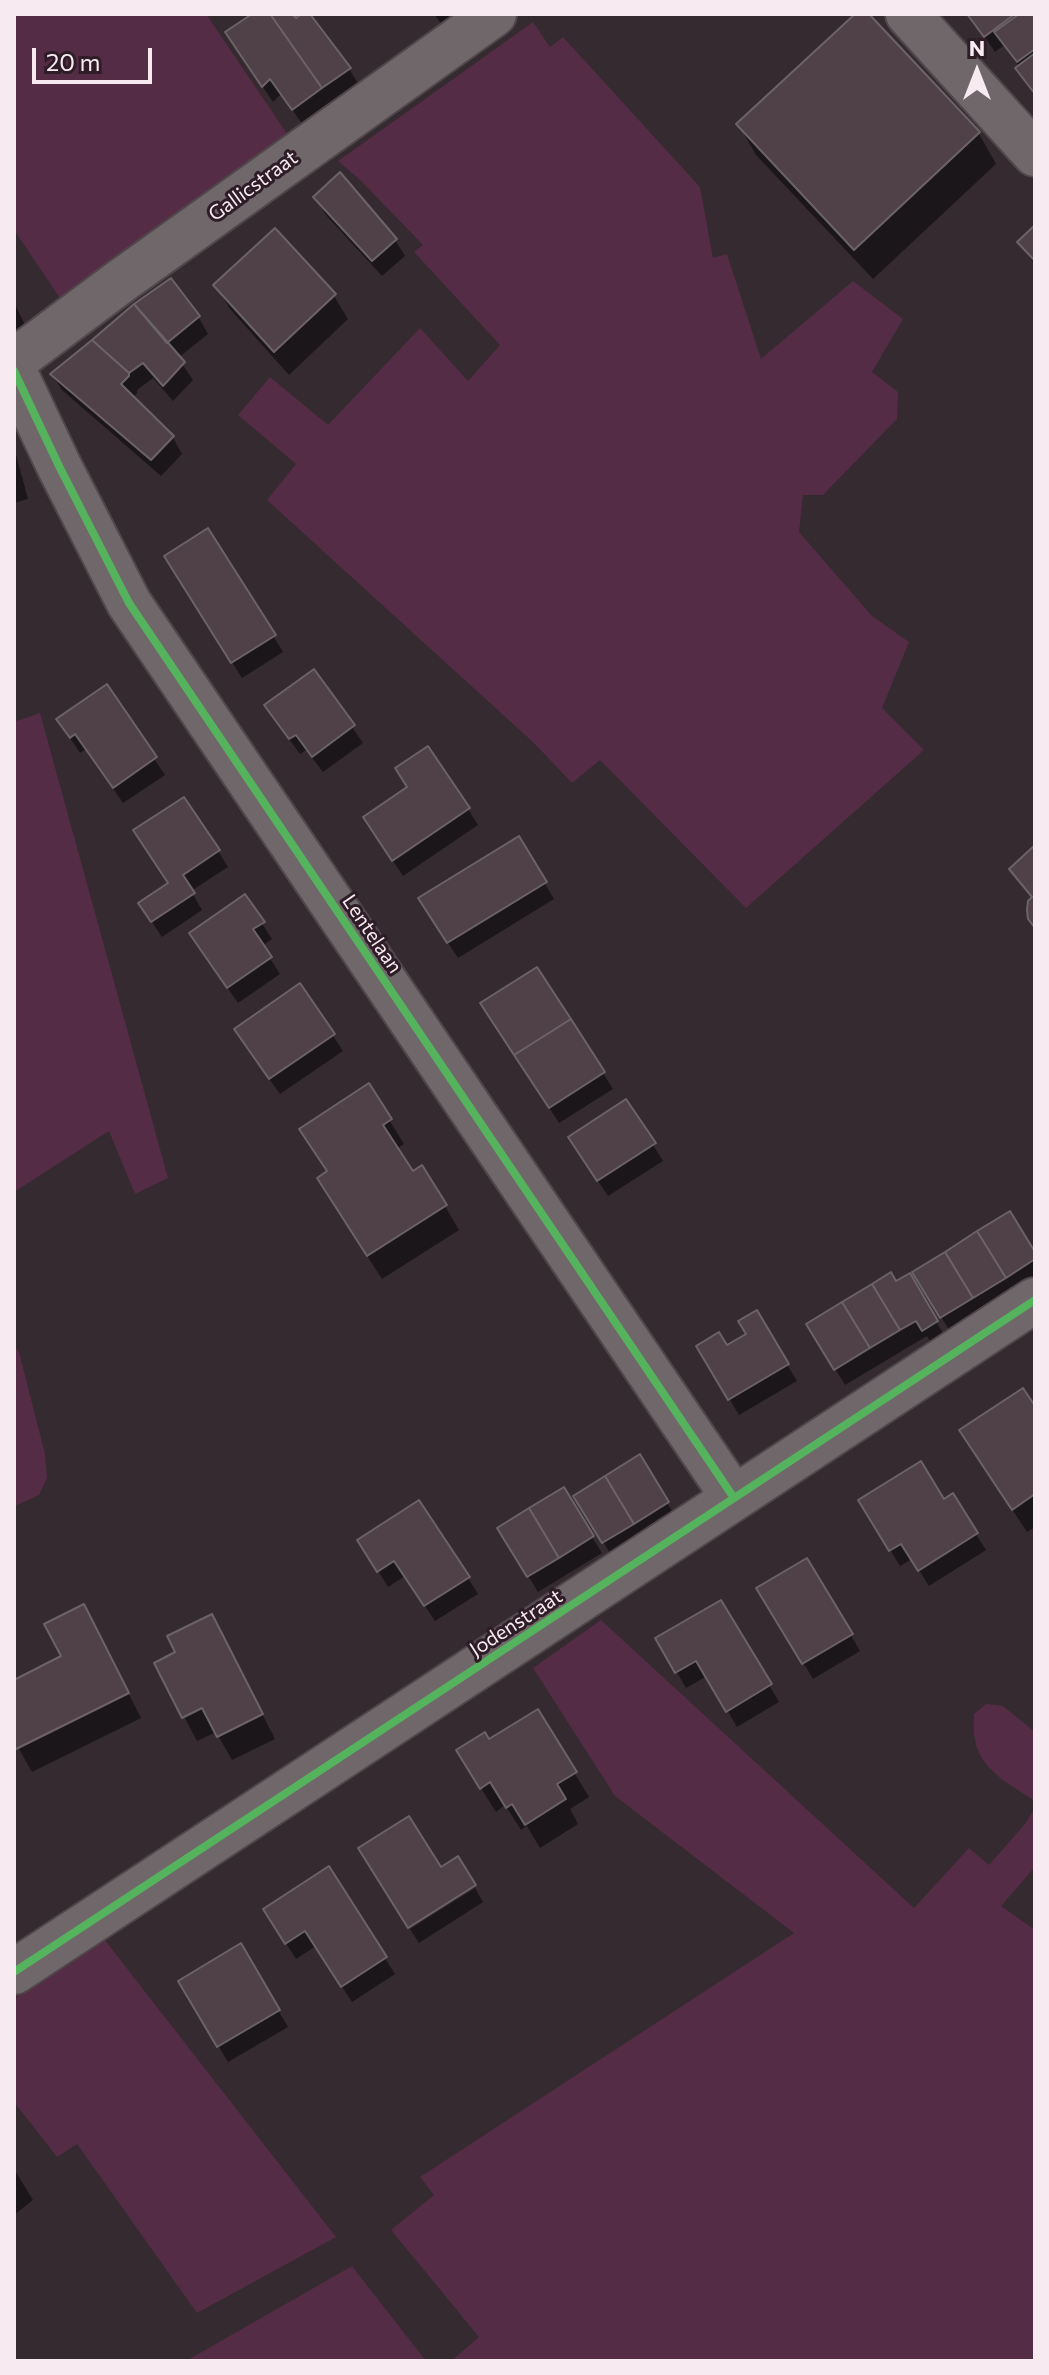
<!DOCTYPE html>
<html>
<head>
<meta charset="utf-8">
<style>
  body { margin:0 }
  #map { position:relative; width:1049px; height:2375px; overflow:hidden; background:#342a2f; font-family:Commissioner,sans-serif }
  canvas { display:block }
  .frame { position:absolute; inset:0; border:16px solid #f7eaf1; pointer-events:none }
  .north { position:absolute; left:937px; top:32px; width:80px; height:80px; -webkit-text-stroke:6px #2e1c26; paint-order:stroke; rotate:0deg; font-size:22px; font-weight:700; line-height:32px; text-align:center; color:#f7eaf1 }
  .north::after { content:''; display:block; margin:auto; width:28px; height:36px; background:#f7eaf1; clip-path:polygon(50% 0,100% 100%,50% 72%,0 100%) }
  .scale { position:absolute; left:32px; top:48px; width:120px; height:36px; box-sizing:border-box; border:4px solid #f7eaf1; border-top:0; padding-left:10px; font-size:24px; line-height:28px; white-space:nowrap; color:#f7eaf1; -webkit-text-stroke:6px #2e1c26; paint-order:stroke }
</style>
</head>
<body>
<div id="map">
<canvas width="1049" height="2375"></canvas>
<div class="frame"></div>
<div class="north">N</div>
<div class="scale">20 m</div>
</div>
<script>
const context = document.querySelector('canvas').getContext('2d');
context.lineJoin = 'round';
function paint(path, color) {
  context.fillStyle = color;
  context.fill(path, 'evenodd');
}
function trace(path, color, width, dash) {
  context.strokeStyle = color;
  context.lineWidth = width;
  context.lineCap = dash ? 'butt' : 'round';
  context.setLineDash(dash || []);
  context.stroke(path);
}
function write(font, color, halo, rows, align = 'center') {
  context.font = font + ' Commissioner,sans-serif';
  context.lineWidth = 6;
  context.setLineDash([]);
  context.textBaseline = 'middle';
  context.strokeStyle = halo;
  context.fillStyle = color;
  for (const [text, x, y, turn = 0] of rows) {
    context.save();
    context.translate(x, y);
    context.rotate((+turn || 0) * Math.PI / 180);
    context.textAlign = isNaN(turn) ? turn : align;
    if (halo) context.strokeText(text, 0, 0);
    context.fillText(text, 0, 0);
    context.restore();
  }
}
paint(new Path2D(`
  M14,14H206L290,138L64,304L14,230Z
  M533,22L550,47L563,37L700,187L713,258L727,254L761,359L853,281L903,319L872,372L898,392L897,419L823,495H803L799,532L872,616L909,642L882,708L924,750L746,908L600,760L572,783L534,743L267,500L296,464L238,415L270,377L328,425L420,328L468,381L500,345L414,252L423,245L360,180L338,161Z
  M40,713L168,1178L135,1194L109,1131L14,1192V722Z
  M14,1346L19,1352L45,1454L47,1478L39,1495L15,1506Z
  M601,1620L914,1908L969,1848L989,1865L1025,1824L1035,1808V1867L1001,1906L1035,1930V2361H451L479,2337L391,2230L434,2195L420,2177L794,1933L615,1796L533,1668Z
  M986,1704L1003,1706L1035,1732V1801C1011,1785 980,1770 975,1740C973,1732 974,1722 974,1714Z
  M104,1939L336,2237L197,2313L77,2144L57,2157L14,2102V1999Z
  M352,2266L426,2361H186Z`), '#552c45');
paint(new Path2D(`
  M253,14H290L295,21L308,14L349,69L359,85L303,125L281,94L273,102L237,49Z
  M434,14H489L453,40Z
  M858,14H866L979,134L996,164L873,279L756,155L739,125Z
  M969,14H1035V96L1018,68L1019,67L1004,45L995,52Z
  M316,197L395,240L405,256L382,276L325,214Z
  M1035,228V265L1020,242Z
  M171,281L199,318L208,334L178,358L193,380L173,401L153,378L137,390V393L133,398L173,438L182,454L161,476L62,390L52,374Z
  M216,285L334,296L348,319L289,375L230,309Z
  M14,302L30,336L14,344Z
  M14,447L28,499L14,503Z
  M208,531L283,652L242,678L176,573Z
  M314,671L363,743L323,772L306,750L300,754L276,721Z
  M106,687L165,775L123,803L86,749L80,753L68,735Z
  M468,809L478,825L403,876L375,834Z
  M518,839L554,899L458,958L430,915Z
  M145,847L218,851L228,867L191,891L202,910L162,937L150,919L170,884Z
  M245,897L272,939L262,946L280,974L238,1003L201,949Z
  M537,969L613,1089L559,1123L492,1020Z
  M300,986L343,1051L280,1094L246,1046Z
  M368,1086L404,1144L396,1149L412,1174L445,1206L459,1230L382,1279L333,1203L328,1173L301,1129Z
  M626,1102L663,1161L608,1196L580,1154Z
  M1035,1256V1281L951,1333L924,1289Z
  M909,1276L946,1338L933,1346L927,1336L845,1385L808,1324Z
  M756,1313L797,1381L739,1415L699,1347L726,1348L748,1334Z
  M1035,1410V1527L1027,1532L961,1431Z
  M639,1457L677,1519L613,1558L575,1496Z
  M952,1496L986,1550L929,1586L912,1559L900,1566L870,1517L944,1502Z
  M592,1537L602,1553L538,1592L509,1545Z
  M359,1540L468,1578L478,1594L435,1621L405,1576L388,1587Z
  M807,1560L860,1651L813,1679L759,1588Z
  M721,1602L779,1702L737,1727L707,1676L686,1688L658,1639Z
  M84,1606L141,1718L32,1772L14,1740V1682L63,1657Z
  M212,1616L275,1739L232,1760L216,1732L197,1741L156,1664L177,1653Z
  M537,1712L589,1797L570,1809L578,1824L540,1848L527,1826L521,1830L505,1805L496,1812L472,1774L489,1742Z
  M328,1869L395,1974L352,2002L316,1946L296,1959L275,1926Z
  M475,1888L483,1902L419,1943L410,1929Z
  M240,1946L288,2027L228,2062L180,1981Z
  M14,2169L33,2200L14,2215Z`), '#0007');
const building = new Path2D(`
  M252,14H270L322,88L292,110L270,79L262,87L225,32Z
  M270,14H292L296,18L301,14H310L351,68L322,88Z
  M855,14H869L980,132L854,250L736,124Z
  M967,14H1015L984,37Z
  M1019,14H1035V49L1017,62L994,32Z
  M1035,53V94L1015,68Z
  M340,172L397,239L372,261L313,197Z
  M1035,225V261L1017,242Z
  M275,228L336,294L274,352L213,285Z
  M171,278L200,316L167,343L134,304Z
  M134,304L185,362L163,386L143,363L129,373L92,340Z
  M92,340L129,373V376L121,384L174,436L151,460L50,374Z
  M208,528L276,635L231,663L164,556Z
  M314,669L355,725L312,757L296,735L289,739L264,705Z
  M107,684L157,757L113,788L75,734L70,738L56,719Z
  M428,746L470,808L392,861L363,817L407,787L395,768Z
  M184,797L220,850L183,875L195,893L151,922L138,903L168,883L133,830Z
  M519,836L547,882L447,943L418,898Z
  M1035,845V928L1028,919L1027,910L1028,901L1032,897L1009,869Z
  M245,894L265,922L253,929L272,957L227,988L189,933Z
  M537,967L571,1019L514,1055L480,1003Z
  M300,983L335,1034L269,1079L234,1029Z
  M571,1019L605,1072L549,1108L514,1055Z
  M369,1083L392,1119L383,1125L413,1171L422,1165L447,1205L367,1256L317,1178L327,1171L299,1129Z
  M626,1099L656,1143L597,1181L568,1137Z
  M1010,1211L1035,1252V1259L1006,1278L977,1231Z
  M977,1231L1006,1278L973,1298L945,1252Z
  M945,1252L973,1298L940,1318L912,1272Z
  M891,1272L896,1281L910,1273L938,1321L922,1331L916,1321L900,1330L872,1284Z
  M872,1284L900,1330L870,1348L842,1302Z
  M842,1302L870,1348L834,1370L806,1324Z
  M757,1310L789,1364L728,1400L696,1346L719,1332L727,1345L746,1334L738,1321Z
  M1023,1388L1035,1406V1494L1012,1510L959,1430Z
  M640,1454L669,1502L634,1524L605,1476Z
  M921,1461L944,1499L953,1493L978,1533L918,1571L901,1544L889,1551L858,1500Z
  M605,1476L634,1524L602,1543L573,1496Z
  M564,1487L594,1536L559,1558L529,1508Z
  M419,1500L470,1577L424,1606L394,1561L377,1572L357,1540Z
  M529,1508L559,1558L527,1577L497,1528Z
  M807,1558L853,1634L802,1664L756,1588Z
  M721,1600L772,1684L726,1712L696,1661L675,1673L655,1638Z
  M84,1604L129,1693L16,1749L14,1745V1680L61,1656L44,1624Z
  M212,1614L263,1714L217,1737L202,1708L182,1718L154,1663L175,1652L167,1636Z
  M538,1709L577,1772L557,1784L566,1799L525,1825L512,1804L506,1808L490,1782L480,1789L456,1750L485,1732L489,1739Z
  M409,1816L441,1867L458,1856L476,1885L408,1928L358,1848Z
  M329,1866L387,1957L341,1987L305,1931L285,1944L263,1909Z
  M241,1943L280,2010L217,2047L178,1981Z`);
paint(building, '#504149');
trace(building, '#6c6368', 2);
const minor = new Path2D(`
  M908,14L1035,154
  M14,361L121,281L494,14
  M14,371L59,466L129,603L734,1498
  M14,1972L1035,1300`);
trace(minor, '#50474b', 48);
trace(minor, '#70676b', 44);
trace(new Path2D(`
  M14,371L59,466L129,603L734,1498
  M14,1972L1035,1300`), '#56b35d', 8);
write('20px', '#f7eaf1', '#2e1c26', [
  ["Gallicstraat",253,186,-36],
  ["Lentelaan",372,934,56],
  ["Jodenstraat",516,1623,-33]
]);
</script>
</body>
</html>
